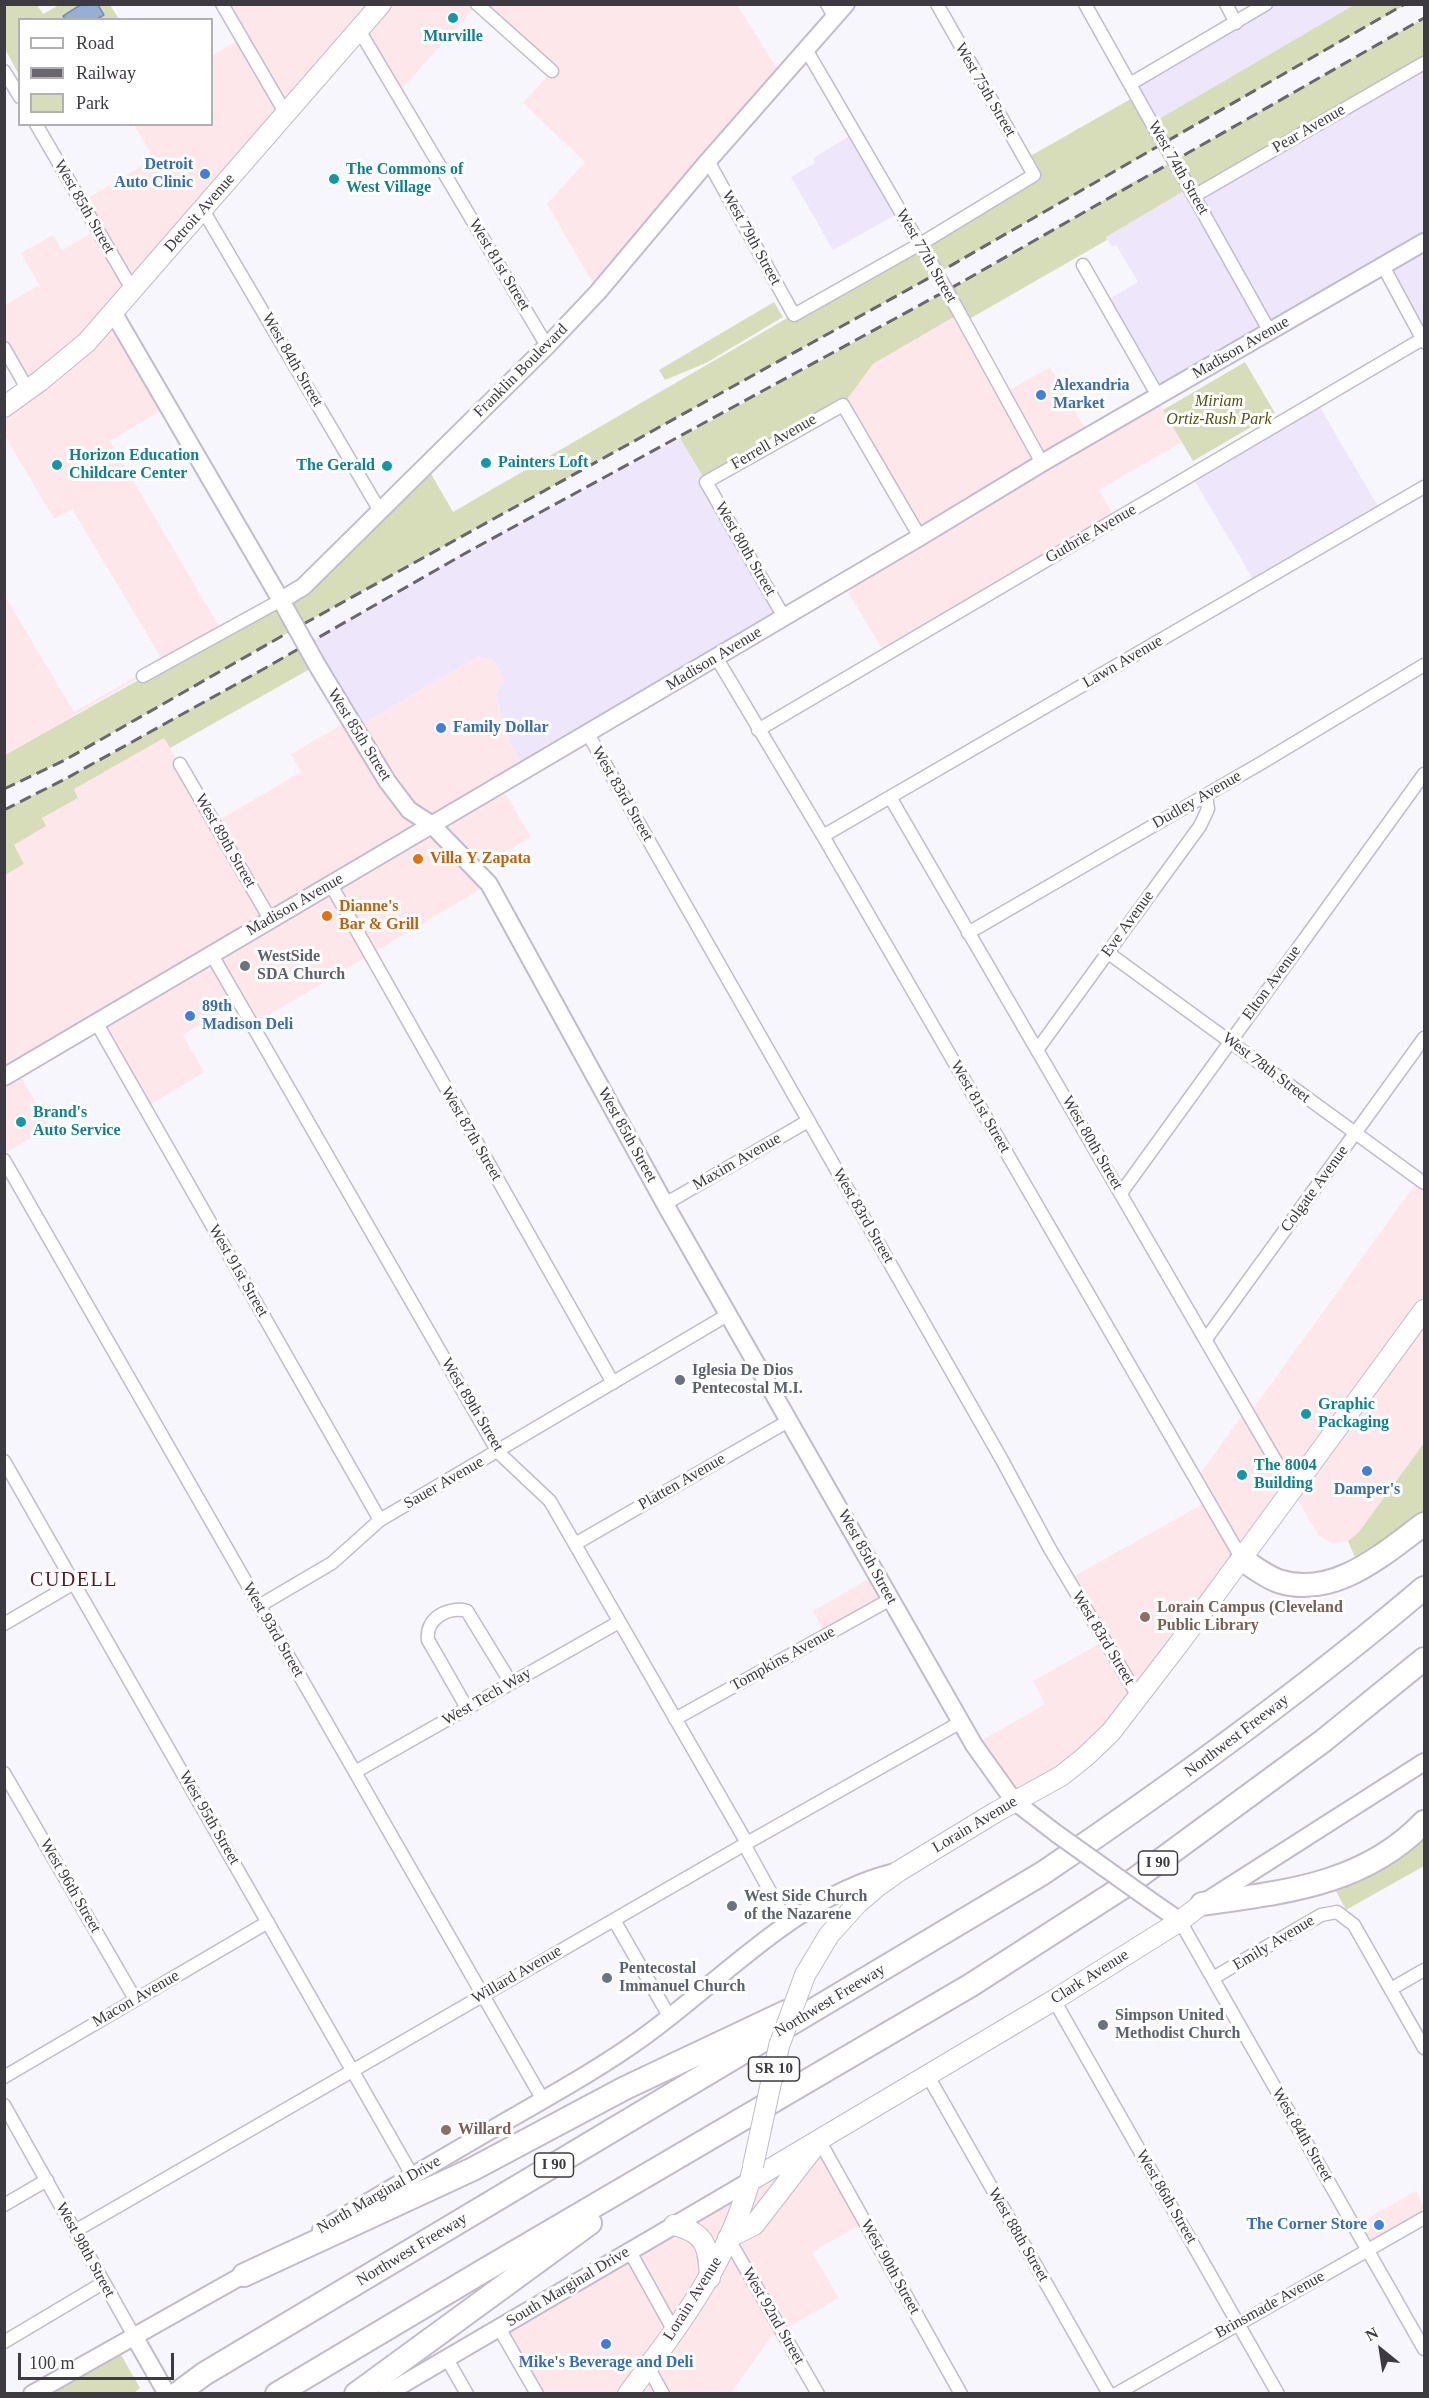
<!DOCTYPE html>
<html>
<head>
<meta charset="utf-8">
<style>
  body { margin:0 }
  #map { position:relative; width:1429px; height:2398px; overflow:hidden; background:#f8f6fd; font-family:"Times New Roman",serif }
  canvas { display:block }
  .frame { position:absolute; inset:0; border:6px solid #3d3a42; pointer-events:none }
  .legend { position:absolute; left:18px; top:18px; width:195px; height:108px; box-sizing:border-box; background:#fff; border:2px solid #b1b0b3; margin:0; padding:8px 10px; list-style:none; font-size:18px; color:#3d3a42 }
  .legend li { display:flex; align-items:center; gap:12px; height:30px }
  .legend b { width:30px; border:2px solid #b1b0b3 }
  .north { position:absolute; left:1351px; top:2320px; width:60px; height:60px; -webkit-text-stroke:4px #fff; paint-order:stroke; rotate:330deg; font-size:16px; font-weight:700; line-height:24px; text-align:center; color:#3d3a42 }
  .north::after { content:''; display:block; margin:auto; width:21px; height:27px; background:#3d3a42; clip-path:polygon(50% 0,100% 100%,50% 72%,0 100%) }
  .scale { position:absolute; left:18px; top:2353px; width:156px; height:27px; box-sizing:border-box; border:3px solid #3d3a42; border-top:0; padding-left:8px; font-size:18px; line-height:21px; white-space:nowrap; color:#3d3a42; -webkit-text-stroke:4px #fff; paint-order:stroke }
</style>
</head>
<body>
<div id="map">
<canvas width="1429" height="2398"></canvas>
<div class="frame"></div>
<ul class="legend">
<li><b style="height:8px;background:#fff"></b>Road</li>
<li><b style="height:8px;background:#69666e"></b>Railway</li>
<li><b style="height:16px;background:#d7ddb9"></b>Park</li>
</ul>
<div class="north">N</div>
<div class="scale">100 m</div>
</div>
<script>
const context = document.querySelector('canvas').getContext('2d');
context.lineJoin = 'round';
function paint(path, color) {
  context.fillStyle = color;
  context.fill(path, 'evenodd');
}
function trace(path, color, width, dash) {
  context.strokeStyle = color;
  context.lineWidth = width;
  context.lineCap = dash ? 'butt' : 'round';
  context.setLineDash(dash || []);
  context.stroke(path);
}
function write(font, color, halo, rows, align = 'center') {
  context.font = font + ' "Times New Roman",serif';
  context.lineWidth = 6;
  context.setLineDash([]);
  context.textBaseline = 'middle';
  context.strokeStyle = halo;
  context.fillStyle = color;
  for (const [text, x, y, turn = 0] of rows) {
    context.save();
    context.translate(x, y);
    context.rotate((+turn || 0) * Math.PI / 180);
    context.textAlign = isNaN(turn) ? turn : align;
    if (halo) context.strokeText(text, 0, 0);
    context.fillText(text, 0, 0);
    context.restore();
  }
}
paint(new Path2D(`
  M222,5H477L397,94L359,30L113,312L168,406L110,441L223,633L137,679L5,755V596L74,712L163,661L72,509L54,519L5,436V407L28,389L5,348V305L39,285L21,253L53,235L62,250L97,230L81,202L154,159L134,125L212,124V56L242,38Z
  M477,5H737L783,78L598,292L547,204L585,162L523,103L552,71Z
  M960,314L1004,393L1050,367L1090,437L1156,397L1182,442L1099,490L1116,519L886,655L842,583L920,537L843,405L873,364Z
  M478,657L493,659L505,680L496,695L508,739L525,771L501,786L531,837L476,869L489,884L252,1025L239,1002L183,1035L204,1072L145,1108L96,1023L17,1070L50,1127L5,1153L4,875L24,864L14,845L46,826L42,818L78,798L73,789L164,738L214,823L301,772L291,754L350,720L355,728Z
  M1424,1172V1443L1358,1533L1348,1541L1332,1543L1318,1535L1292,1490L1111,1732L1014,1801L974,1745L1045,1704L1033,1681L1104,1641L1069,1579L1208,1501L1196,1479L1247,1409L1250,1413Z
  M877,1574L891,1599L826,1635L813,1611Z
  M818,2146L862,2224L812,2252L839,2298L771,2337L731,2393H540L505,2332Z
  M1416,2191L1424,2207V2213L1372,2242L1361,2222Z`), '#fde7ea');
paint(new Path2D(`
  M1266,5H1354L1152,123L1130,84Z
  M1424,63V338L1384,266L1158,396L1104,302L1138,282L1116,245L1112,247L1106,237L1189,188Z
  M851,135L897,214L833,250L791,177L815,163L813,158Z
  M1317,402L1379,508L1256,584L1191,475Z
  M680,438L784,617L525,771L508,739L496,695L505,680L493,659L478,657L355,728L306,645L464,554Z`), '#eee7fb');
paint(new Path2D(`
  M4,5H37L43,14L59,5H110L119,19L20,20L19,75L5,49Z
  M1354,5H1405L938,273L289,632L65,760L5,789V755L281,600L426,465L453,512L1034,175L1025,159L1136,96L1152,123Z
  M1424,18V63L1194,196L1189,188L1106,237L1107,240L964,322L959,314L873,364L843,405L706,482L680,438L963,282L1095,206L1125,186L1156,171Z
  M774,302L783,317L706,363L665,380L659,370Z
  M1245,362L1275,413L1193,461L1163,410Z
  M306,645L317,665L170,748L164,738L74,789L78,798L42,818L46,826L14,845L24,864L5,875L4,810L67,778Z
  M1424,1443V1524L1360,1569L1348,1541L1358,1533Z
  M1424,1840V1866L1346,1910L1336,1891C1368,1877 1397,1863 1424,1840Z
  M120,2353L140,2388L134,2393L51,2394Z`), '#d7ddb9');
const water = new Path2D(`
  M82,4L98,5L104,15L97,19H65L63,16Z`);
paint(water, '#95b0d4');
trace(water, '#7b8da8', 1.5);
const street = new Path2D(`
  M222,4L286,114
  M477,4L552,71
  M827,4L835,18
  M1085,4L1155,129
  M1226,4L1236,23
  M359,30L547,346
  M807,51L923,250
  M4,71L20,97
  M1130,84L1266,4
  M36,124L132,289
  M708,161L794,315L927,240L1034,175L937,4
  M1182,175L1270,332
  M1194,196L1424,63
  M203,210L380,511
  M1083,265L1158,396
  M1383,266L1424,342
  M960,314L1042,463
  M4,348L28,390
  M784,617L706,482L843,405L920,537
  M716,657L823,836L1242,1559
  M143,676L281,600
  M758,730L1424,338
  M588,734L1002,1460L1050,1549L1139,1698
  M180,764L270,919
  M890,797L1292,1489
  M823,836L1424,487
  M331,885L613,1383
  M968,933L1263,762L1424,665
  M1107,952L1424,1183
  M212,955L498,1452L550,1501L747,1843
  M96,1022L380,1520
  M1037,1050L1200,826L1208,809L1206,795
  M4,1160L543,2100
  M1121,1193L1424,774
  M665,1204L808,1121
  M1206,1339L1424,1038
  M4,1461L412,2175
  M575,1544L790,1420
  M259,1606L332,1563L380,1520L729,1314
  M4,1624L74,1583
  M467,1708L428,1640C425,1618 449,1606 467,1611L511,1683
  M675,1719L891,1599
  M355,1772L619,1622
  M4,1773L135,1999
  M744,1844L788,1924
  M614,1920L669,2016
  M1180,1921L1424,2349
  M1213,1978L1321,1915L1337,1912L1354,1925L1424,2048
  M1391,1989L1424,1970
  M1054,2000L1278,2394
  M928,2076L1109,2394
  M4,2077L268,1922
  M4,2105L134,2336
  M819,2140L961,2394
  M4,2205L47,2180
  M75,2231L747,1843L961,1722
  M728,2238L818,2394
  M629,2250L674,2331
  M499,2328L537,2394
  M4,2342L103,2283
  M447,2359L467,2394
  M648,2367L663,2394
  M1116,2394L1424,2218`);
const secondary = new Path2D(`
  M113,312L286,609
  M281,600L303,587L547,346L598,292L708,161L846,4
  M317,665L387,781L409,810L432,825L489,884L665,1204L974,1745L1014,1801L1057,1834
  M4,1077L920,537L1042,463L1424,242
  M1147,1898L1180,1921
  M1208,1900L1424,1762
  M321,2230C380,2195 439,2160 498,2126C546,2098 596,2071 642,2038C722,1981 796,1896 895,1872
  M134,2336L167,2394
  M32,2394L252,2270
  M386,2394L750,2181`);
const primary = new Path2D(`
  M4,407L40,381L87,342L381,4
  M805,1975L829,1935L857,1904L878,1886L899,1871L996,1812L1061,1776L1085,1757L1111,1732L1178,1645L1424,1310
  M750,2181L1054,2000L1180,1921L1202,1904
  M674,2225C707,2233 708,2247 710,2278
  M728,2238L754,2225L812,2150
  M628,2394C681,2323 732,2257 753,2168`);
const highway = new Path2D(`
  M1242,1559C1253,1567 1265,1576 1278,1581C1334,1599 1383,1554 1424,1524
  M1202,1904C1284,1892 1364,1885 1424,1822
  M244,2275L473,2169L625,2088L786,2012
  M177,2394L204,2374L1043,1873C1174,1784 1303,1691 1424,1588
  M277,2394L483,2271L971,1985L1131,1882L1323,1741L1424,1659
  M356,2394L590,2223`);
trace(street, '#c1bbcd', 15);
trace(secondary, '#c1bbcd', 20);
trace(primary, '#c1bbcd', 22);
trace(highway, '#c1bbcd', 26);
trace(street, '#fff', 12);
trace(secondary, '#fff', 16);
trace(primary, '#fff', 20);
trace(highway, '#fff', 22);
trace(new Path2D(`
  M4,789L65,760L289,632L938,273L1405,4
  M4,810L67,778L260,671L464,554L962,282L1424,18`), '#69666e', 3, [12, 6]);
const streetBridge = new Path2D(`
  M1155,129L1182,175
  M927,255L960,314`);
const secondaryBridge = new Path2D(`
  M287,611L317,665
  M1057,1834L1147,1898`);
const primaryBridge = new Path2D(`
  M753,2166L779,2046L805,1975`);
trace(streetBridge, '#c1bbcd', 15, []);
trace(secondaryBridge, '#c1bbcd', 20, []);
trace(primaryBridge, '#c1bbcd', 22, []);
trace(streetBridge, '#fff', 12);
trace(secondaryBridge, '#fff', 16);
trace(primaryBridge, '#fff', 20);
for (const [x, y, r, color] of [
  [453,18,6,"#0f9aa8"],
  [205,174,6,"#3f7fe0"],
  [334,179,6,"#0f9aa8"],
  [1041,395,6,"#3f7fe0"],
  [486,463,6,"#0f9aa8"],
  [57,465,6,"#0f9aa8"],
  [387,466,6,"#0f9aa8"],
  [441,728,6,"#3f7fe0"],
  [418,859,6,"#e8710a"],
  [327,916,6,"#e8710a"],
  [245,966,6,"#6b7280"],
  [190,1016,6,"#3f7fe0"],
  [21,1122,6,"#0f9aa8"],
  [680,1380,6,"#6b7280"],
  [1306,1414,6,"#0f9aa8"],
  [1367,1471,6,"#3f7fe0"],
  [1242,1475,6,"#0f9aa8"],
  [1145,1617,6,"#8d6e63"],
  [732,1906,6,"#6b7280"],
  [607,1978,6,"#6b7280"],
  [1103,2025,6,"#6b7280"],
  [446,2130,6,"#8d6e63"],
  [1379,2225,6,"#3f7fe0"],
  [606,2344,6,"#3f7fe0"]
]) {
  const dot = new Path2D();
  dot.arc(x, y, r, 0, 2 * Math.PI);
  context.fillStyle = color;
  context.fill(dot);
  trace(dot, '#fff', 2);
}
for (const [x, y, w] of [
  [1158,1863,39],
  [774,2069,51],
  [554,2165,39]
]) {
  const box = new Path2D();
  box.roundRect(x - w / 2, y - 12, w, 24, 4.5);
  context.fillStyle = '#fff';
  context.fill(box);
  trace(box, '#3d3a42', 1.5);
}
write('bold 15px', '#3d3a42', null, [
  ["I 90",1158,1863],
  ["SR 10",774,2069],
  ["I 90",554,2165]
]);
write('bold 16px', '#0d838f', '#fff', [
  ["Murville",453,37,"center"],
  ["The Commons of",346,170],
  ["West Village",346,188],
  ["Horizon Education",69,456],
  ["Childcare Center",69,474],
  ["Painters Loft",498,463],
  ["The Gerald",375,466,"right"],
  ["Brand's",33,1113],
  ["Auto Service",33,1131],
  ["Graphic",1318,1405],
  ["Packaging",1318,1423],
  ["The 8004",1254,1466],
  ["Building",1254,1484]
], 'left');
write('16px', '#3d3a42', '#fff', [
  ["West 75th Street",985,90,60],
  ["Pear Avenue",1309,129,-30],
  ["West 74th Street",1178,168,60],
  ["West 85th Street",84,207,60],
  ["Detroit Avenue",200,213,-49],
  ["West 79th Street",751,238,61],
  ["West 77th Street",926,256,60],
  ["West 81st Street",499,265,59],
  ["Madison Avenue",1241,348,-30],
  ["West 84th Street",292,360,60],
  ["Franklin Boulevard",521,371,-45],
  ["Ferrell Avenue",774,442,-30],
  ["Guthrie Avenue",1091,534,-30],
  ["West 80th Street",745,549,60],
  ["Madison Avenue",714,659,-31],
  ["Lawn Avenue",1123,662,-30],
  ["West 85th Street",359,735,58],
  ["West 83rd Street",622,794,60],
  ["Dudley Avenue",1197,800,-30],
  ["West 89th Street",225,841,60],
  ["Madison Avenue",295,905,-30],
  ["Eve Avenue",1128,924,-54],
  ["Elton Avenue",1272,983,-54],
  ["West 78th Street",1266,1068,37],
  ["West 81st Street",980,1107,60],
  ["West 87th Street",471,1134,60],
  ["West 85th Street",627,1135,61],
  ["West 80th Street",1092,1143,60],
  ["Maxim Avenue",737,1162,-30],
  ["Colgate Avenue",1315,1189,-54],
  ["West 83rd Street",863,1216,60],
  ["West 91st Street",238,1271,60],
  ["West 89th Street",472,1405,59],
  ["Platten Avenue",682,1482,-30],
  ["Sauer Avenue",444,1483,-30],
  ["West 85th Street",867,1557,61],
  ["West 93rd Street",273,1630,60],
  ["West 83rd Street",1103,1638,59],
  ["Tompkins Avenue",783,1659,-29],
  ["West Tech Way",487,1697,-30],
  ["Northwest Freeway",1237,1736,-37],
  ["West 95th Street",209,1818,60],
  ["Lorain Avenue",975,1825,-31],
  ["West 96th Street",70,1886,60],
  ["Emily Avenue",1274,1943,-31],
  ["Willard Avenue",517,1975,-30],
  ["Clark Avenue",1090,1977,-32],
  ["Macon Avenue",136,1999,-30],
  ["Northwest Freeway",830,2001,-31],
  ["West 84th Street",1302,2135,60],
  ["North Marginal Drive",379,2195,-30],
  ["West 86th Street",1166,2197,60],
  ["West 88th Street",1018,2235,60],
  ["West 98th Street",85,2250,61],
  ["Northwest Freeway",412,2250,-31],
  ["West 90th Street",890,2267,61],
  ["South Marginal Drive",568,2287,-31],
  ["Lorain Avenue",693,2299,-58],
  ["Brinsmade Avenue",1270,2305,-29],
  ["West 92nd Street",773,2316,60]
]);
write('bold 16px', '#366cbe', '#fff', [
  ["Detroit",193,165,"right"],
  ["Auto Clinic",193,183,"right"],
  ["Alexandria",1053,386],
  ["Market",1053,404],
  ["Family Dollar",453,728],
  ["89th",202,1007],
  ["Madison Deli",202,1025],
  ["Damper's",1367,1490,"center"],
  ["The Corner Store",1367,2225,"right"],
  ["Mike's Beverage and Deli",606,2363,"center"]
], 'left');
write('italic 16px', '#50550d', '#fff', [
  ["Miriam",1219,402],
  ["Ortiz-Rush Park",1219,420]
]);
write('bold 16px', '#c56008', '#fff', [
  ["Villa Y Zapata",430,859],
  ["Dianne's",339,907],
  ["Bar & Grill",339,925]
], 'left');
write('bold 16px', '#5b616d', '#fff', [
  ["WestSide",257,957],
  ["SDA Church",257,975],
  ["Iglesia De Dios",692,1371],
  ["Pentecostal M.I.",692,1389],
  ["West Side Church",744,1897],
  ["of the Nazarene",744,1915],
  ["Pentecostal",619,1969],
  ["Immanuel Church",619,1987],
  ["Simpson United",1115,2016],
  ["Methodist Church",1115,2034]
], 'left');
write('bold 16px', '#785e54', '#fff', [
  ["Lorain Campus (Cleveland",1157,1608],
  ["Public Library",1157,1626],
  ["Willard",458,2130]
], 'left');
context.letterSpacing = '1.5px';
write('20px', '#5c1625', '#fff', [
  ["CUDELL",74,1581]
]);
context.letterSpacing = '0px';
</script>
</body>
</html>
